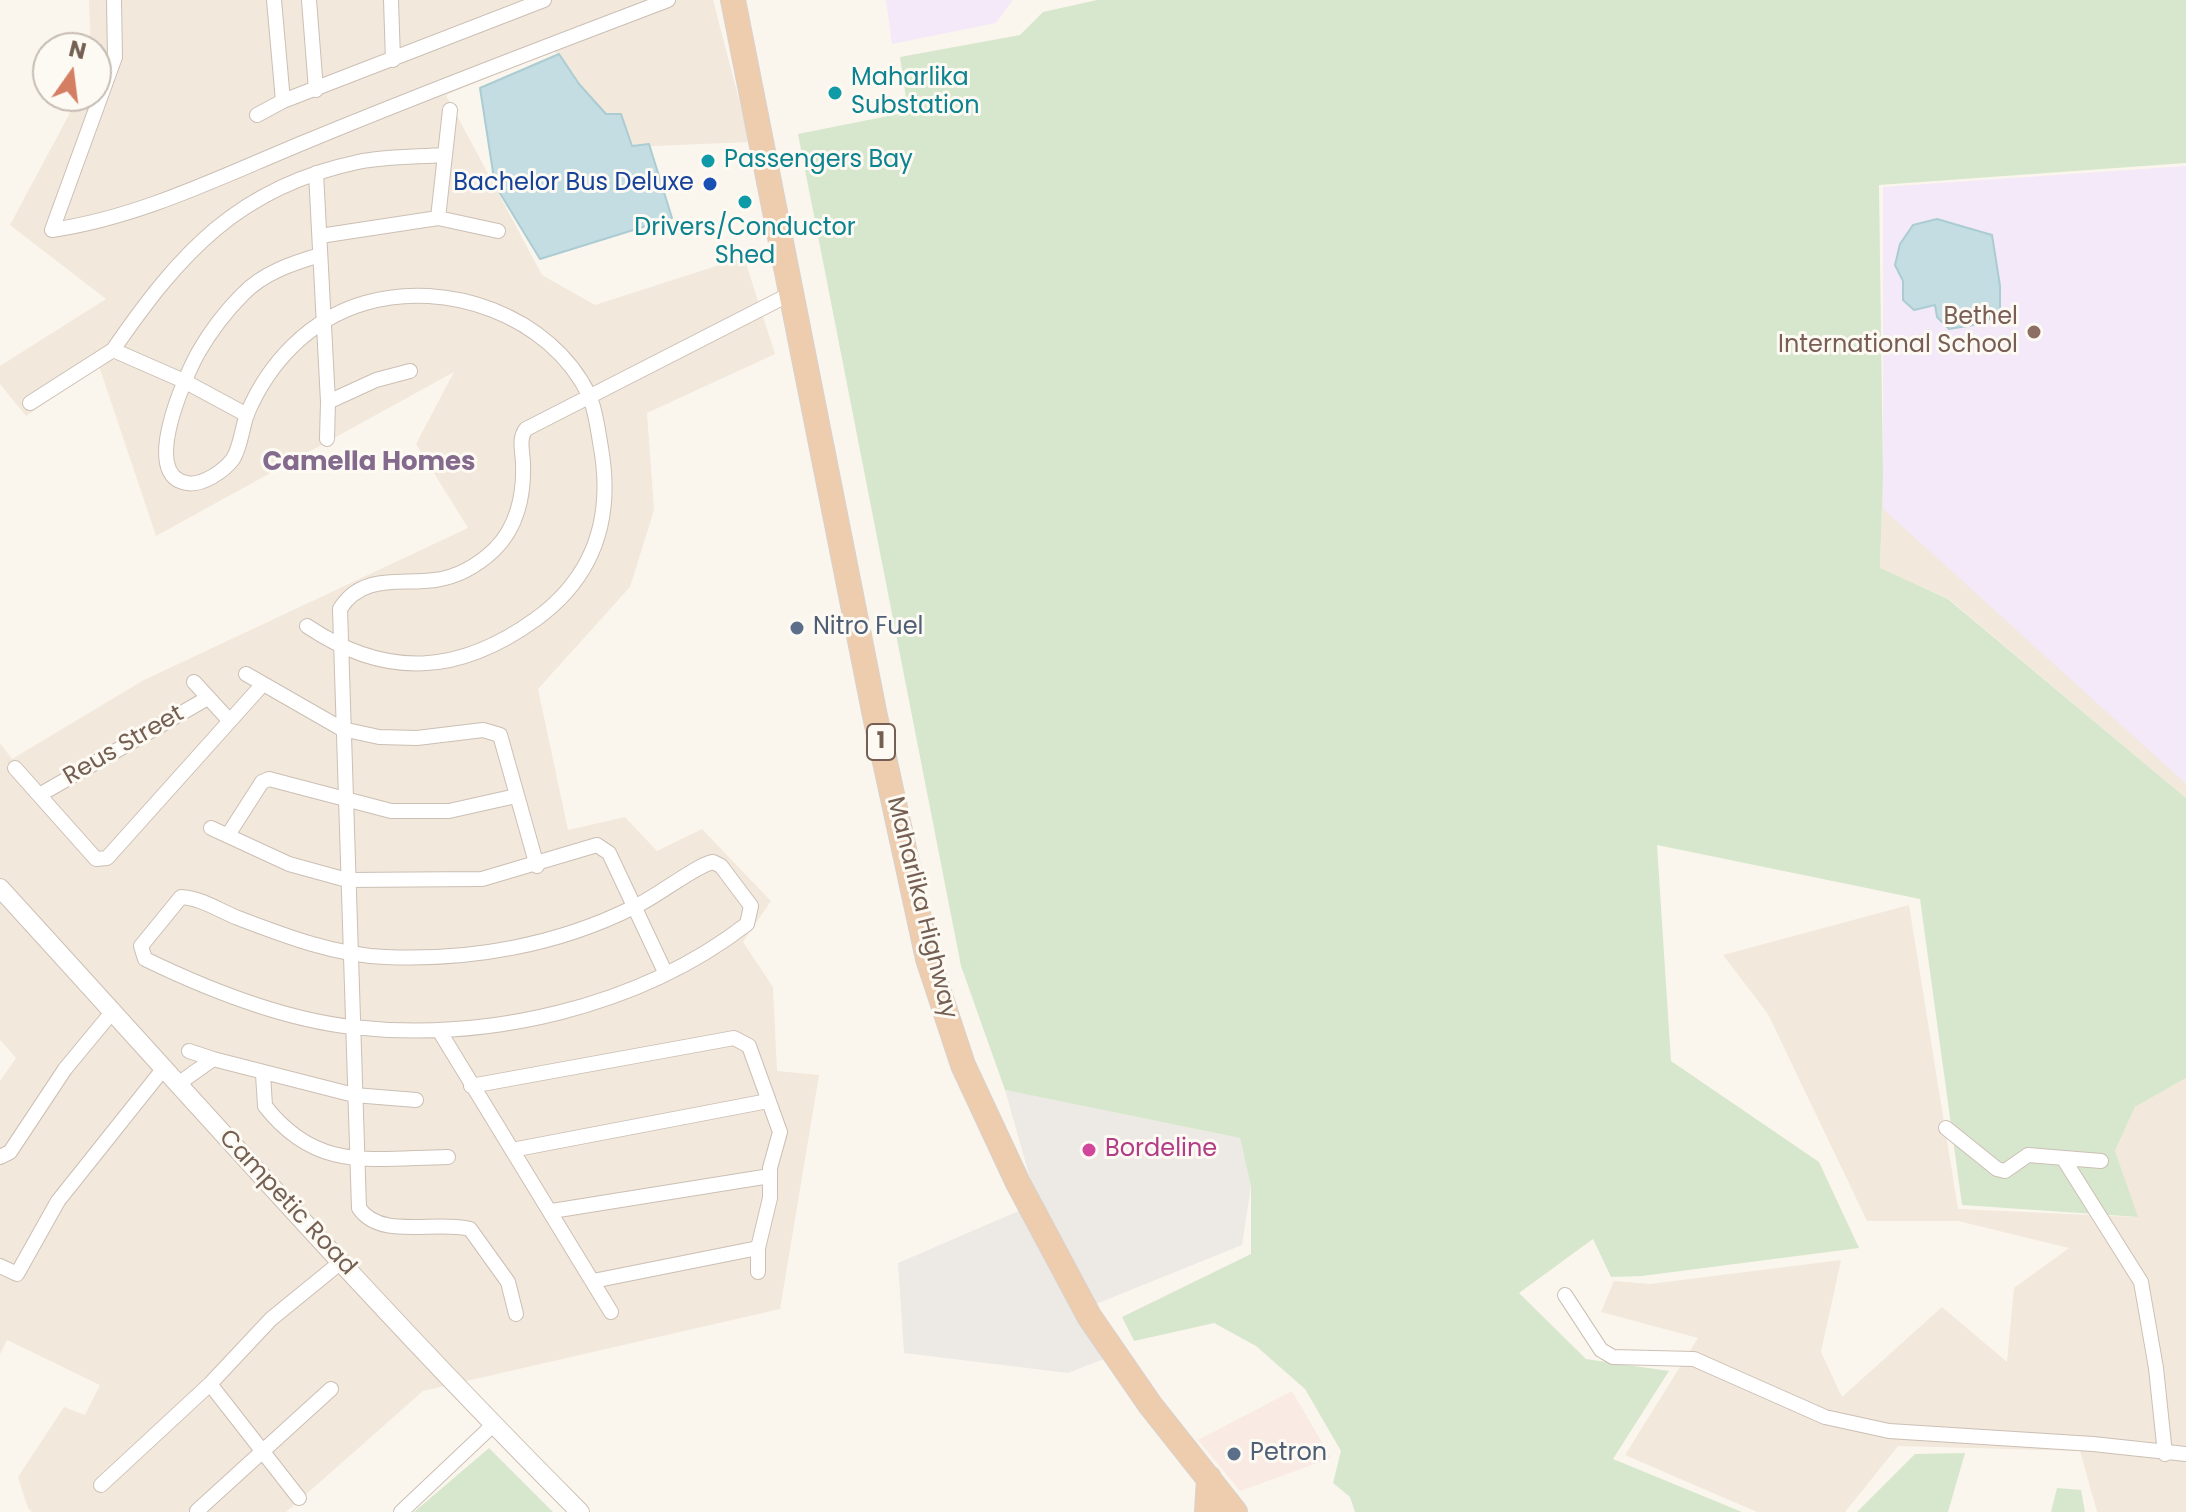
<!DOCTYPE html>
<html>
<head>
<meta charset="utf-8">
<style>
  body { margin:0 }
  #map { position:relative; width:2186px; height:1512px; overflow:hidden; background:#fbf6ed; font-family:Poppins,sans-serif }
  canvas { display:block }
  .north { position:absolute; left:32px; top:32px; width:80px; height:80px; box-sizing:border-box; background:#fdfaf4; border:2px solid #c6bcb3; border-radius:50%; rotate:14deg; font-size:22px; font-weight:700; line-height:32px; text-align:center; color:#745f52 }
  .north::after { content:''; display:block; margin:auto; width:28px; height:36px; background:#d47f63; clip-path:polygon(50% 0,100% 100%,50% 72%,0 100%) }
</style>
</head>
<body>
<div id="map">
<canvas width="2186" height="1512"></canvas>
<div class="north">N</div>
</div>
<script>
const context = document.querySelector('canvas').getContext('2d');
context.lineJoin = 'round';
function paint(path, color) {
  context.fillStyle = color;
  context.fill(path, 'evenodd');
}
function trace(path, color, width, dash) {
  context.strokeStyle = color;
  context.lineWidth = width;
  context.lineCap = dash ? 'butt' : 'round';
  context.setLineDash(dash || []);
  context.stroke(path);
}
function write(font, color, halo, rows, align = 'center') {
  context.font = font + ' Poppins,sans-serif';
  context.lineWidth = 6;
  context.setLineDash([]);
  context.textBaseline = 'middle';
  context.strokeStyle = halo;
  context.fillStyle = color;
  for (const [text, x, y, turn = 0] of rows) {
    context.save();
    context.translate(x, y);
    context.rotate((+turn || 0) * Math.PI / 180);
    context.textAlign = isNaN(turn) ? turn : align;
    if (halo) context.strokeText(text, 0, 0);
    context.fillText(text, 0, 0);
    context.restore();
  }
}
paint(new Path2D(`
  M89,0H713L750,142L632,147L621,114L606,115L579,84L559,54L552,51L446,95L542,275L595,305L744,257L775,354L647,413L654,510L630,587L538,689L568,830L625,817L657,851L702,829L771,901L743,942L773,987L777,1071L819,1075L780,1309L423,1391L286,1512H32L28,1508L18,1477L64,1407L85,1415L100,1385L7,1340L0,1354V1081L16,1058L0,1040V743L12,759L144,680L468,528L416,444L454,372L156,536L99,366L26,416L0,384V366L106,299L10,225L79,96H96V48H91Z
  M1883,476L2186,725V798L1949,599L1880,569Z
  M1909,905L1958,1209L2137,1217L2115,1151L2135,1107L2186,1078V1512H2097L2080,1451L1898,1446L1845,1512H1757L1625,1455L1698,1338L1601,1312L1614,1281L1650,1284L1841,1260L1821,1352L1842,1397L1942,1307L2007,1362L2014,1288L2069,1248L1958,1221H1867L1768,1014L1723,955Z`), '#f2e8dc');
paint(new Path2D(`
  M1292,1391L1331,1458L1240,1491L1198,1440Z`), '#f9eae3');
paint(new Path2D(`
  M1005,1090L1240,1138L1251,1187L1242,1245L1096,1304L1122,1352L1068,1373L904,1353L898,1263L1037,1203Z`), '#ede9e5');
paint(new Path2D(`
  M886,0H1013L996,23L892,44Z
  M2186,166V784L1883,509V187Z`), '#f3e9f8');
paint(new Path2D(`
  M1097,0H2186V163L1879,185L1883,476L1880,568L1948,599L2186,798V1078L2135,1107L2115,1151L2138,1217L1962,1205L1920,899L1657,845L1671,1061L1819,1162L1859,1248L1642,1276L1611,1277L1593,1239L1519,1293L1586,1359L1669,1371L1613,1459L1742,1512H1355L1350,1497L1333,1483L1341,1451L1305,1389L1256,1346L1214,1323L1134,1341L1122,1317L1251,1254V1187L1240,1138L1005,1090L961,966L798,134L908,112L900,57L1020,35L1043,12Z
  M489,1448L553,1512H414Z
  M1965,1453L1948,1512H1857L1915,1454Z
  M2057,1488L2081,1490L2085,1512H2051Z`), '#d7e7cd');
const water = new Path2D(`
  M559,54L579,84L606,114H621L632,146L649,144L672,218L540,259L495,185L480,88Z
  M1937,219L1992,235L2000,286V309L1985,323L1949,329L1937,317L1935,305L1914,310L1903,300V281L1895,265L1900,244L1913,225Z`);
paint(water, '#c3dde3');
trace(water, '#abccd3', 2);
const minor = new Path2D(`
  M114,0L115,57L52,230C141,217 222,176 305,142C425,92 547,46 668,0
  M274,0L283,101
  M309,0L316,90
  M391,0L393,60
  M257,115L283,101L544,0
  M316,173L328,402L327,439
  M438,218L450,110
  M320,236L438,218L498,231
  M113,350C179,254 238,187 358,162C386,156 416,157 444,155
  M328,402L376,380L410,371
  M30,403L113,350L184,381L247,415
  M307,626C387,680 460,674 536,619C595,576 613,517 601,448C598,431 596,411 589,395C550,315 446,279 365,303C310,319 269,362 247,414C242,428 241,446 233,459C224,471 202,486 187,483C140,476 185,377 198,353C210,332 226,311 243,294C263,273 293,263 320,255
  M246,674L342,729L379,737L417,738L483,730L500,735L537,866
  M194,682L228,719
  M15,768L96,859L107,858L263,684
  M41,794L206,699
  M211,828L289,864L347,880L482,879L597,845L609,853L665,972
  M228,835L262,782L269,779L391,811H449L516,796
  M713,862L721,866L751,906L747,924C638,1008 486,1042 352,1027C281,1019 209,990 145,959L141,946L181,897C201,898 220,911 238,918C285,936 335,955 385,957C470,961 558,945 634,907C655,898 696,865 713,862Z
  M440,1032L611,1312
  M189,1051L213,1059
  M263,1074L265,1106C317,1173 373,1158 448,1157
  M178,1084L213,1059L354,1095L416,1100
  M471,1086L734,1038L749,1046L780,1132L770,1168V1198L758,1248V1272
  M1946,1128L1997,1169L2005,1171L2028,1155L2101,1161
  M512,1150L768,1101
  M0,1157L10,1152L65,1069L113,1011
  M2063,1158L2141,1282L2156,1368L2165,1454
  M552,1211L770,1176
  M0,1266L17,1274L58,1201L164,1068
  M593,1281L758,1248
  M1565,1295L1601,1350L1613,1357L1694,1359L1825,1417L1889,1431L2093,1444L2186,1454
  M516,1314L508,1282L470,1229C436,1220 380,1240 359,1208L340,609C362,573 401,585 435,580C458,577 478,565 494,550C517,528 524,495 523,465C523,452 518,439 526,429L792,293
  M210,1384L299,1498
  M101,1485L210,1384L271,1319L341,1262
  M197,1511L331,1389
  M401,1512L493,1425`);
const tertiary = new Path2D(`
  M0,888C192,1098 379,1311 580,1512`);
const trunk = new Path2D(`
  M733,0L875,716L928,959L963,1065L1018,1183L1089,1316L1151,1406L1235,1512
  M1207,1512L1209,1478`);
trace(minor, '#ccbfb4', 16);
trace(tertiary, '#ccbfb4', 20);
trace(trunk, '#d8d2cf', 26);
trace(minor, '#fff', 14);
trace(tertiary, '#fff', 18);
trace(trunk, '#eeccae', 24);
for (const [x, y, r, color] of [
  [835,93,8,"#0f9aa8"],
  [708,161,8,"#0f9aa8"],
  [710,184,8,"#1a4fb4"],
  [745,202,8,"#0f9aa8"],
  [2034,332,8,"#8d6e63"],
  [797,628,8,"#5c6f8a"],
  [1089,1150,8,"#d1479c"],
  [1234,1454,8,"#5c6f8a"]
]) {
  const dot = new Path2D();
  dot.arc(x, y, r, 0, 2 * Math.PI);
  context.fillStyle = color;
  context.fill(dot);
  trace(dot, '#fdfaf4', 3);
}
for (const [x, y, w] of [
  [881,742,28]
]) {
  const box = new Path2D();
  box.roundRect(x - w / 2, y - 18, w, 36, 6);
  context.fillStyle = '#fdfaf4';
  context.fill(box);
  trace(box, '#745f52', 2);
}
write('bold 22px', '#745f52', null, [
  ["1",881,742]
]);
write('24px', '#0d838f', '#fdfaf4', [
  ["Maharlika",851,79],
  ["Substation",851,107],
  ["Passengers Bay",724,161],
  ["Drivers/Conductor",745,229,"center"],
  ["Shed",745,257,"center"]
], 'left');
write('24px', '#164399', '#fdfaf4', [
  ["Bachelor Bus Deluxe",694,184]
], 'right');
write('24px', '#785e54', '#fdfaf4', [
  ["Bethel",2018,318],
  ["International School",2018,346]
], 'right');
write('24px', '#4e5e75', '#fdfaf4', [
  ["Nitro Fuel",813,628],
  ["Petron",1250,1454]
], 'left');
write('24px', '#745f52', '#fdfaf4', [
  ["Reus Street",124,746,-30],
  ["Maharlika Highway",921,908,76],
  ["Campetic Road",287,1203,47]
]);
write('24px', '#b23c85', '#fdfaf4', [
  ["Bordeline",1105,1150]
], 'left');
write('bold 26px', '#846b8e', '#fdfaf4', [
  ["Camella Homes",369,463]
]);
</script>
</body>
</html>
